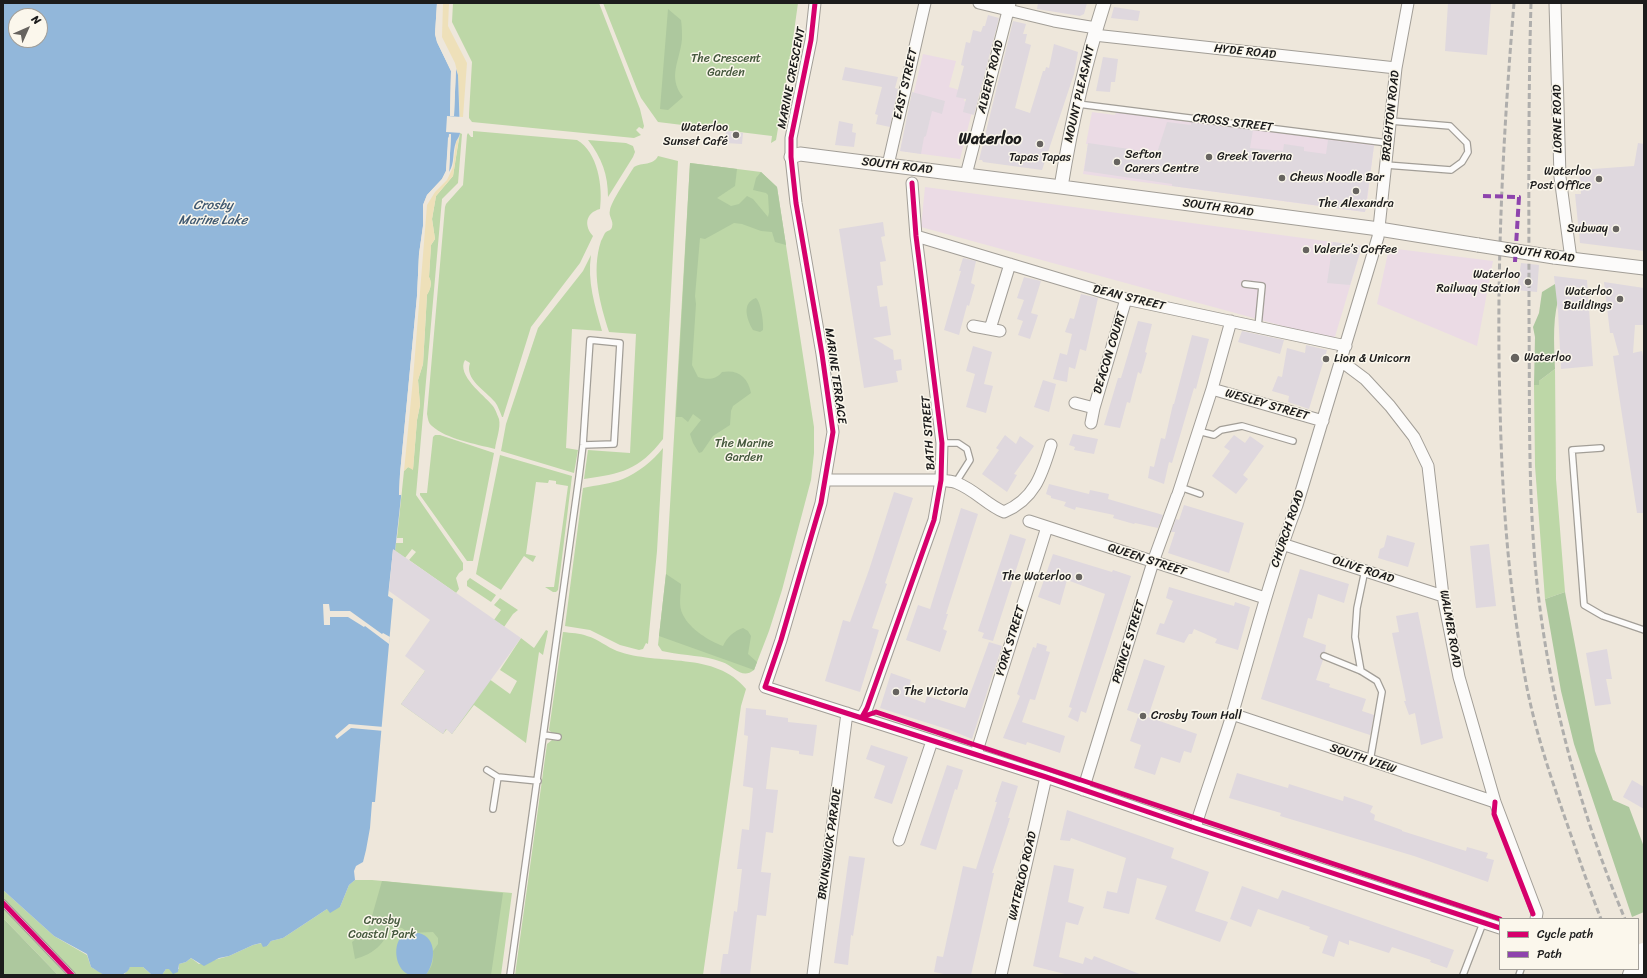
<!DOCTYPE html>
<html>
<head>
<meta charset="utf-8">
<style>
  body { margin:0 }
  #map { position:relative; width:1647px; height:978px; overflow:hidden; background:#eee7db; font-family:Sriracha,sans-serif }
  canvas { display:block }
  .frame { position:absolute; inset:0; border:4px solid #1c1c1c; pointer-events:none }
  .legend { position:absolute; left:1499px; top:918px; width:140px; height:52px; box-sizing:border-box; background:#fbf7ec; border:1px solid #a29f99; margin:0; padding:5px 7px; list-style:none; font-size:12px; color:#1c1c1c }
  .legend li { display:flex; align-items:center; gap:8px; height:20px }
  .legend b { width:20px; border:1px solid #a29f99 }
  .north { position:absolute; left:8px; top:8px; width:40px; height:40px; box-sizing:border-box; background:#fbf7ec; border:1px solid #a29f99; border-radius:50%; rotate:45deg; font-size:11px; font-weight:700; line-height:16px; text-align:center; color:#1c1c1c }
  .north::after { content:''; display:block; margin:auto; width:14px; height:18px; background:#66635f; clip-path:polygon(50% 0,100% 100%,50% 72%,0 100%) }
</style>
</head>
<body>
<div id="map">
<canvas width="1647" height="978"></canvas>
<div class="frame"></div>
<ul class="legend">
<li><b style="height:5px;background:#d6006c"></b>Cycle path</li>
<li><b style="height:5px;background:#8e44ad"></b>Path</li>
</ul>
<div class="north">N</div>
</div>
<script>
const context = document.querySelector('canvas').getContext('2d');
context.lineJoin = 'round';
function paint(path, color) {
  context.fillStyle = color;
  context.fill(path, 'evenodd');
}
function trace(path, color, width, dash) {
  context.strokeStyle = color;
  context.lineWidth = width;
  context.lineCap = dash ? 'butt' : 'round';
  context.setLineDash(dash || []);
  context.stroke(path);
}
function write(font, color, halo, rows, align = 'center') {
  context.font = font + ' Sriracha,sans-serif';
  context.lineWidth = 3;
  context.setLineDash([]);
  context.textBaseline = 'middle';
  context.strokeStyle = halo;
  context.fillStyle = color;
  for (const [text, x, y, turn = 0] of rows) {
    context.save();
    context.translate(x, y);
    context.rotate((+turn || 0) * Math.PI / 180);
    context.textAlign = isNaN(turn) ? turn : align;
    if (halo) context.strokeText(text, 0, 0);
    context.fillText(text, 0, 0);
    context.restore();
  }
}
paint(new Path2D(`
  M923,54L956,61L949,87L966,92L964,101L974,104L960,159L900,151Z
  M1092,112L1115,115L1116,112L1205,123L1374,145L1366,210L1364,212L1297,203L1083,174L1088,144H1086Z
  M925,187L1362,246L1334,340L921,227Z
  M1389,248L1493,261L1477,346L1377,304Z`), '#ebdbe5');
paint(new Path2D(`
  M453,3H599L640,109L644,126L643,129L639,127L636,130L641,135L634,138L472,122L469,118V114L472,62L452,22Z
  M603,3H798L792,46L776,140L771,143L772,136L658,122L641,98L637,89Z
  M473,131L577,140C598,152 603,187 600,209C585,213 584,226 593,236L580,263L531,327L503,417H502C500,412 498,406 495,402C486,391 464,379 470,363L465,360C456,375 484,395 492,405C495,408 497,414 499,419C501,428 496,440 495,449C476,444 446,439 432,426C428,423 428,418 427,414L445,207L446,204L463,185L467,135L468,133L471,137H473Z
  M460,133L462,134L458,183L442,199L416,495L463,563V570L459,573L456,578L459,589L456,593L409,560L416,552L412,549L405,558L395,551L396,543H403V538H397L404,471L408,467L413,469L417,420L420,405L418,380L423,364L427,294C431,289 432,282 429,277L431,245L435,239L432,219L436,196L453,176Z
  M588,140L626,143L633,146L635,152L633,157L608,197C608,175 602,158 588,140Z
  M658,156L678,161L663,439C639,470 621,474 584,479L588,450L630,453L636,334L609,332C600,303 591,272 601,241C602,239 604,235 605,233C608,230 611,231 612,227C614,220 608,217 610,210C611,202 629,175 634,167C642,162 653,166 658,156Z
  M690,163L761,172L777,187L814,427V453L811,480L782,590L769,631L754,670C742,680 734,666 722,662C704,655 685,656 667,652L662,651L658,645L666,574Z
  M591,255C587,281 595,306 602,331L572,329L566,448L578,450L574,473L501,451L506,424L538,328L583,271Z
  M1555,369L1556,479L1565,592L1545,599L1535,466L1534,385H1539V381Z
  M435,435H440L494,453L473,561H467L420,495V493H427L433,437Z
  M663,448L657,551L648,644L646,643L643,649L639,650L620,645L590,630L565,626L583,488C596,485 611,484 623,479C637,473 653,461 663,448Z
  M500,455L572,476L558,590L556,592H553L545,587H554L568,486L556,484V481L549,480L548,483L536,482L526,554L536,556L533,562L524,556L501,590L476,574Z
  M470,578L496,595L491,602L467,586V581Z
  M500,598L518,610L513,614L504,627L494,620L501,610L494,605Z
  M546,630L548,631L543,655L539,652L526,743L474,705L452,734L447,729L443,734L401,704L425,671L485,676L510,694L517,681L500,670L521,638L534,648Z
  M563,632C571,633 580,633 587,636C598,639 607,647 617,651C658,666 716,651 746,689L741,706L703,975H515L547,744L552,740L558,741L559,735L553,734L549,730Z
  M355,880H372L512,893L501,975H162L166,969H179V964L186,962L191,958L199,964L229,956L253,945L262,943L267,946L271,941L283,938L327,909L340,907L349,885Z
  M3,890L54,936L87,955L91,967L105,975H75L3,899Z
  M3,908L67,975H58L3,918Z
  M130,967H143L152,975H124Z`), '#bdd7a7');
paint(new Path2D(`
  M668,9L681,20C682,26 682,33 682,39C680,61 667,77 683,97L668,110L660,109Z
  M690,163L737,169L735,186L717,198L731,206L739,204L747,196L753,199L768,217L769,212L768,195L766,193L753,190L756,178L761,172L777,187L786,245L775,242L772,232L761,231L742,224L734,223L705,239L700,238L695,296L696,304L692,365L698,377C707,380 716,380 722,372C738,369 748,377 751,393L733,406L731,411L730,425L713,436L702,452L699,453L693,443L690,434L701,420L693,414L688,422L682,417H676Z
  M1555,284L1561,290C1552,316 1554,341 1555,369L1539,381V385H1534L1535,337L1533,327L1539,313L1542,292Z
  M756,298C761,302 764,324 763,330L760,332L753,330C747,320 741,303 756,298Z
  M666,574L681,584C681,594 678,606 683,615C690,629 709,641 723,646C727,637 734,631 743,628L748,631L751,636L748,654L757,662L754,670L659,636Z
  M1565,592L1595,751L1613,800L1629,807L1644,847V912L1632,917L1574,744L1561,691L1545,599Z
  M382,881L503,893L491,975H426C432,967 434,961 433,951L438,944V938L433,932L409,933L402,928L394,927C387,932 386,939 380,945C374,952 363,957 355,959L352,942L368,930Z
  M3,918L58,975H3Z`), '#adc89e');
paint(new Path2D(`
  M443,3H449L448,26L467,63L463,117H460L458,75L455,63L442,37Z
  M459,137L453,176L436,196L432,219L435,239L431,245L429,277C432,282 431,289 427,295L423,364L418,380L420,405L417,420L413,470L408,467L404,471L413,379L427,205L435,192L447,180L453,167L456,142Z`), '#eee0b9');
paint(new Path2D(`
  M3,3H437L435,34L437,42L451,71L450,115H454L456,69L458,75L460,133C459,138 457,139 456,142C452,153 455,163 449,172L451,134L448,138L446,171L442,179L427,195L423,205V226L419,254L417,296L400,474L399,495H401V497L395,551L393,550L388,596L393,599L375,802H372L370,828L366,850L363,862L356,866L354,871L355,880L349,885L340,907L330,913L327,909L283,938L271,941L267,946L263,947L261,943L253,945L229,956L219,958L204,966L191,958L186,962L179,964L178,972L173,974L169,969H166L162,975H152L143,967H130C127,976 114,977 105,975C101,974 95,969 91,967L87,954L54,936L3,890ZM16,16H40V40H16Z
  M409,933C412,933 416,933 419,933C438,938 435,963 426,975C422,975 415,976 410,975C397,971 393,951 399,940C401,936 405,935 409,933Z`), '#92b7da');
paint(new Path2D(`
  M437,3H439L437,34L438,41L453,70V100L454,69L456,67L454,116H450L451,71L437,42L435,34Z
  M447,116L462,117V133L446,132Z
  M449,134H451L449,174L447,173L443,180L428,196L425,205V226L421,254L419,296L402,475L401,495H399L400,474L417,296L419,254L423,226V205L427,195L442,179L446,171Z
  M323,604H329L330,611H350L382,634L383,633L390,637L389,644L365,626L364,627L348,617H330V625H324Z
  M349,724L384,727V731L351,728L337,739L335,736Z`), '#eee7db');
paint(new Path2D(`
  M1038,3H1087L1084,14L1080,16L1037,9Z
  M1448,3H1491L1487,55L1445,51Z
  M1114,7L1140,11L1138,21L1111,18Z
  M988,15L999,18L974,115L963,112L966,99L956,97L964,66L961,65L966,42L970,43L973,30L981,32L983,26H985Z
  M1013,21L1026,24L1023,34H1027L1025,43L1031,45L1015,108L1030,113L1043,71H1045L1046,67L1049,68L1054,44L1078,52L1074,74L1042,170L983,162L982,160H979Z
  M1103,57L1118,59L1115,82H1111L1110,92L1096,91Z
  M845,67L898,77L895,88L898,89L890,127L876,124L878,115L875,114L882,87L842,80Z
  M912,92L945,101L942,114L932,111L926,136L924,137L921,154L900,151Z
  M839,121L853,124L852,132L856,133L854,147L835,145Z
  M1167,122L1191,125V123L1253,130L1250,148L1283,151L1284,144L1304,147V151L1326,154L1328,140L1374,146L1365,212L1172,186V184L1084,171L1088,143L1157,153Z
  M726,131L743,133L742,144L725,143Z
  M1638,143L1644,144V251L1580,243L1575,194H1581L1579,170L1634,166Z
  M883,222L885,236L881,237L886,261L880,262L883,285L877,286L880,307L887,306L891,335L873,338L893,350L894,360L901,359L902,370L896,371L898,382L864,388L839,229Z
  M1333,242L1362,246L1350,285L1327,283Z
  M963,258L976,261L971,283L975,285L969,306L967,305L959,335L944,330L961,271H959Z
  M1521,263L1539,265L1537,292L1517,290Z
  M1554,276L1587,280L1593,366L1561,369L1558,311Z
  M1024,277L1041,281L1031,313L1038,315L1030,339L1018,335L1023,321L1017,319L1024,300L1017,298Z
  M1604,282L1644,288L1643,325H1635L1633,353L1642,351L1644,362V513H1637L1613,356L1619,355L1613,333H1610Z
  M1081,294L1098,298L1086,351L1080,349L1075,369L1069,367L1067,382L1053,379L1060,353L1067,355L1072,334L1065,332L1070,318L1074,319Z
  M1138,321L1152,324L1145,352L1147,353L1141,374L1138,372L1130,403L1127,402L1120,428L1104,425L1118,378H1121Z
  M1242,331L1284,340L1280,354L1238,342Z
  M1192,335L1209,339L1196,389L1194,388L1172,463L1169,462L1164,484L1148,478L1150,466L1154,467L1161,438L1165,439L1173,404H1174Z
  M1306,345L1327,350L1309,409L1288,402L1289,396L1272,391L1278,376L1282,377L1287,348L1305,353Z
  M973,346L992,352L984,384L993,386L986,413L966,407L975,374L966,371Z
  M1043,380L1056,384L1049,412L1034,407Z
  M1073,434L1098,439L1094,454L1074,450L1075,447L1069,445Z
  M1005,435L1016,444L1020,436L1034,446L1014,474L1017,475L1007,492L982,474L999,450L996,448Z
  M1234,435L1245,443L1250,436L1264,446L1243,475L1248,479L1236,494L1212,476L1230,451L1224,447Z
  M1049,484L1089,494L1090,490L1109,494L1108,499L1163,515L1158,528L1135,523L1134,524L1113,518L1114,515L1076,507L1075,510L1064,506L1066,502L1051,498V496L1046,494Z
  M894,492L913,498L885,583L887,584L872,628L879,630L860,692L825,681L843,620L850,622L869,570Z
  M1184,505L1244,523L1229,573L1168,553L1175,532H1171L1176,519L1179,520Z
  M961,508L978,514L946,614H948L943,629L947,631L940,652L906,640L918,605L930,609Z
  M1010,534L1026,539L993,641L982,638L984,633L978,631Z
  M1387,535L1415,543L1408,567L1378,558L1380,549L1384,547Z
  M1489,544L1496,606L1476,608L1470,546Z
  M393,549L521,638L452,734L446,729L443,734L401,704L425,671L405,656L430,620L389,591Z
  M1053,554L1112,572L1113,570L1131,576L1086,713L1081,711L1078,722L1068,717L1072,708L1069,707L1105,594L1067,580L1060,605L1038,597Z
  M1300,569L1349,584L1344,603L1318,594L1312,619L1308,618L1303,637L1326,645L1325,652L1320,655V658L1323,660L1316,680L1330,684L1329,687L1366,699L1362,711L1374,715L1370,735L1261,699Z
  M1169,587L1234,606L1235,602L1250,607L1238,650L1215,643L1217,639L1194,629L1192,634H1189L1184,643L1156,634L1160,623L1164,624L1173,601L1166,598Z
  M1418,612L1443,738L1421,745L1415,713L1409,715L1404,701H1406L1392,633L1399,632L1396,616Z
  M989,642L1002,646L972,739L950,730L880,708L891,673L911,680L906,696L925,703L927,696L965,708Z
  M1037,643L1047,646L1046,651L1050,652L1035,700L1030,699L1022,722L1065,736L1060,753L1027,742L1026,745L1003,738L1020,696L1017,694L1033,647L1036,648Z
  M1607,649L1612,679H1606L1611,704L1595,706L1586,653Z
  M1144,659L1165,666L1148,717L1197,734L1191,753L1184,751L1180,763L1161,757L1155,775L1134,768L1141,745L1130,741L1139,714L1141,715L1127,710Z
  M746,708L766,710V715L788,718V722L817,725L813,756L799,754V751L771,747L766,789L778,790L773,833L766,832L761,872L771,873L766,916L757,915L750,975H720L723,954H728L734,911L737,912L742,869H737L742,829L749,830L753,788L743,786L748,736L744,735Z
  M871,745L908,757L892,804L874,798L885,766L866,759Z
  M947,765L963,770L957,790L955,789L936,850L920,845Z
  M1237,773L1288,788L1289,784L1343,801L1344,796L1373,806L1370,812L1375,815L1374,820L1402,830V831L1466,851L1467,847L1488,853L1486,858L1494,860L1488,882L1414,856L1280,816L1281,813L1229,798Z
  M1632,780L1644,787V809L1623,797Z
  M1002,781L1018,786L1008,818H1010L992,873H994L971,975H949L934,972L937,956L943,957L963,866L976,869L997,802H995Z
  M1067,810L1174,848L1171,858L1209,872L1195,911L1228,922L1220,942L1155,919L1167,886L1137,878L1129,914L1103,908L1107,891L1117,893L1126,858L1071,838L1070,841L1060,840Z
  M849,856L865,858L853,936L851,935L848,965L834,963Z
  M1054,865L1074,869L1068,902L1084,907L1078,925L1066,922L1059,957L1083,964L1085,957L1092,960L1094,956L1142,975H1069L1033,966Z
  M1242,886L1278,899L1282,890L1454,950L1447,968L1430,962L1431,960L1392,947L1389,953L1349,940V945L1339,941L1334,957L1322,953L1328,936L1309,929L1310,927L1258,909L1251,927L1230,919Z`), '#dfd8de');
const service = new Path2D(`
  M1078,104L1388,143
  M1386,165L1451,170L1462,162L1468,152L1467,143L1450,126L1391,121
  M1245,284L1262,286L1258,327
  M1198,431L1214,435L1221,430L1242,426L1293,441
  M942,443H958L967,449L970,460L956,482
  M1601,448L1572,450L1584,605L1603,616L1644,630
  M1180,487L1200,494
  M1324,656L1361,671L1377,681L1382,692L1370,761
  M1361,671L1355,637L1357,608L1365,570
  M544,735L558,737
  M487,770L498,777L538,781
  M493,809L498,777
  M3,903L72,975
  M510,975L579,477L583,445L590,340L620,343L614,444L583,445
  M1463,975L1483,923
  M1519,975L1521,969`);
const minor = new Path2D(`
  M815,3L811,40L791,138V157L796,203L822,354L833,432L821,503L781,640L765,687L1046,777L1195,828L1500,928
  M979,3L1054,21L1096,28
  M1555,3L1560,177L1571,259
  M1094,35L1396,68
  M888,165L925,3
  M966,175L1010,3
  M916,236L1126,299L1346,346
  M1231,321L1212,389L1323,421
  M973,326L1000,331
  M990,329L1010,264
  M1341,361L1365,379L1390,406L1414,437L1428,466L1443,596L1459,677L1495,802L1537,913L1536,919
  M1075,403L1094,408
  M1091,423L1094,408L1126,299
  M825,480H941C947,481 953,481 957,483C975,490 987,505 1004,512C1035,499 1042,474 1051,445
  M1178,494L1212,389
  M1029,521L1265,598
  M1282,544L1443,596
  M1232,714L1495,802
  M862,717L867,708L934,520L941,480L942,443L916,236L912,183
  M976,754L1047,527
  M1083,790L1153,562L1177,496
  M1195,828C1207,789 1221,751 1233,712C1253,643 1271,573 1297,505L1378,237L1396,68L1408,3
  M899,840L932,741
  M813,975L847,713
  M1001,975L1046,777`);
const tertiary = new Path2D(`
  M791,157L800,154L1061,187L1379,229L1478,245
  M1061,187C1071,125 1085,63 1104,3
  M1554,257L1644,268`);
const trunk = new Path2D(`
  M1632,975L1635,969`);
trace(service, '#a29e97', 8);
trace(minor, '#a29e97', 13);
trace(tertiary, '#a29e97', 15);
trace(trunk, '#a29e97', 20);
trace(service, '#fcfbfa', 5.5);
trace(minor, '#fcfbfa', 11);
trace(tertiary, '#fcfbfa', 13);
trace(trunk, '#fcfbfa', 18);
trace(new Path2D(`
  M1514,3C1503,136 1496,271 1500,405C1502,500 1509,594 1527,688C1536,733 1550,775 1565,818C1577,852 1588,886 1601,919
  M1531,3C1528,107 1529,211 1529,316C1530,418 1527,522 1542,623C1556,722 1586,827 1625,919`), '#afaeac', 3, [6, 3]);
const tertiaryBridge = new Path2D(`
  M1478,245L1554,257`);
const trunkBridge = new Path2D(`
  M1638,963L1644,952`);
trace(tertiaryBridge, '#a29e97', 15, []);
trace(trunkBridge, '#a29e97', 20, []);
trace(tertiaryBridge, '#fcfbfa', 13);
trace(trunkBridge, '#fcfbfa', 18);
trace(new Path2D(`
  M1483,196L1519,197L1515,262`), '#8e44ad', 4, [8, 4]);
trace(new Path2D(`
  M815,3L811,40L791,138V157L796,203L822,354L833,432L821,503L781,640L765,687L1046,777L1195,828L1500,928
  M862,717L876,712L1500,919
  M862,717L867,708L934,520L941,480L942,443L916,236L912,183
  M1495,802L1494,814L1533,914
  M3,903L72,975`), '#d6006c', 5);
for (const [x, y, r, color] of [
  [736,135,4,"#66635f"],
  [1040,144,4,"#66635f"],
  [1209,157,4,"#66635f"],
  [1117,162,4,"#66635f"],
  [1282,178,4,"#66635f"],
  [1599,179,4,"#66635f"],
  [1356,191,4,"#66635f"],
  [1616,229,4,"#66635f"],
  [1306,250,4,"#66635f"],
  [1528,282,4,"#66635f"],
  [1620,299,4,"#66635f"],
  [1515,358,5,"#66635f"],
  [1326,359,4,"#66635f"],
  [1079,577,4,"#66635f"],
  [896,692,4,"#66635f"],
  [1143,716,4,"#66635f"]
]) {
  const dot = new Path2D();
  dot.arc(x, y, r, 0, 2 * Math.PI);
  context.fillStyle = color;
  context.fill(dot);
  trace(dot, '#fbf7ec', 1.5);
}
write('12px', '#1c1c1c', '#fbf7ec', [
  ["HYDE ROAD",1245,52,6],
  ["ALBERT ROAD",991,77,-76],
  ["MARINE CRESCENT",792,78,-79],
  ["EAST STREET",906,84,-77],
  ["MOUNT PLEASANT",1080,94,-77],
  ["BRIGHTON ROAD",1391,116,-84],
  ["LORNE ROAD",1558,119,-91],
  ["CROSS STREET",1233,123,7],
  ["SOUTH ROAD",897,166,7],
  ["SOUTH ROAD",1218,208,8],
  ["SOUTH ROAD",1539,254,8],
  ["DEAN STREET",1129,298,14],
  ["DEACON COURT",1110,353,-73],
  ["MARINE TERRACE",835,376,82],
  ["WESLEY STREET",1267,405,16],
  ["BATH STREET",929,433,-94],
  ["CHURCH ROAD",1288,529,-71],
  ["QUEEN STREET",1147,560,18],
  ["OLIVE ROAD",1363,570,18],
  ["WALMER ROAD",1450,629,80],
  ["YORK STREET",1011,641,-73],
  ["PRINCE STREET",1129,642,-73],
  ["SOUTH VIEW",1363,759,19],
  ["BRUNSWICK PARADE",830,844,-82],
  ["WATERLOO ROAD",1023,876,-77]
]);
write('12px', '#46593e', '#fbf7ec', [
  ["The Crescent",726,59],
  ["Garden",726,73],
  ["The Marine",744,444],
  ["Garden",744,458],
  ["Crosby",382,921],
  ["Coastal Park",382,935]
]);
write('12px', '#1c1c1c', '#fbf7ec', [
  ["Waterloo",728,128,"right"],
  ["Sunset Café",728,142,"right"],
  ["Sefton",1125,155],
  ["Carers Centre",1125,169],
  ["Greek Taverna",1217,157],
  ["Tapas Tapas",1040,158,"center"],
  ["Waterloo",1591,172,"right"],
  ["Post Office",1591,186,"right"],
  ["Chews Noodle Bar",1290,178],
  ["The Alexandra",1356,204,"center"],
  ["Subway",1608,229,"right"],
  ["Valerie’s Coffee",1314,250],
  ["Waterloo",1520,275,"right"],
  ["Railway Station",1520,289,"right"],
  ["Waterloo",1612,292,"right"],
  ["Buildings",1612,306,"right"],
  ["Waterloo",1524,358],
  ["Lion & Unicorn",1334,359],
  ["The Waterloo",1071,577,"right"],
  ["The Victoria",904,692],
  ["Crosby Town Hall",1151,716]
], 'left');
write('italic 13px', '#405971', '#fbf7ec', [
  ["Crosby",213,206],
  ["Marine Lake",213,221]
]);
write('bold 16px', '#1c1c1c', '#fbf7ec', [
  ["Waterloo",990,140]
]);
</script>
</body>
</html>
